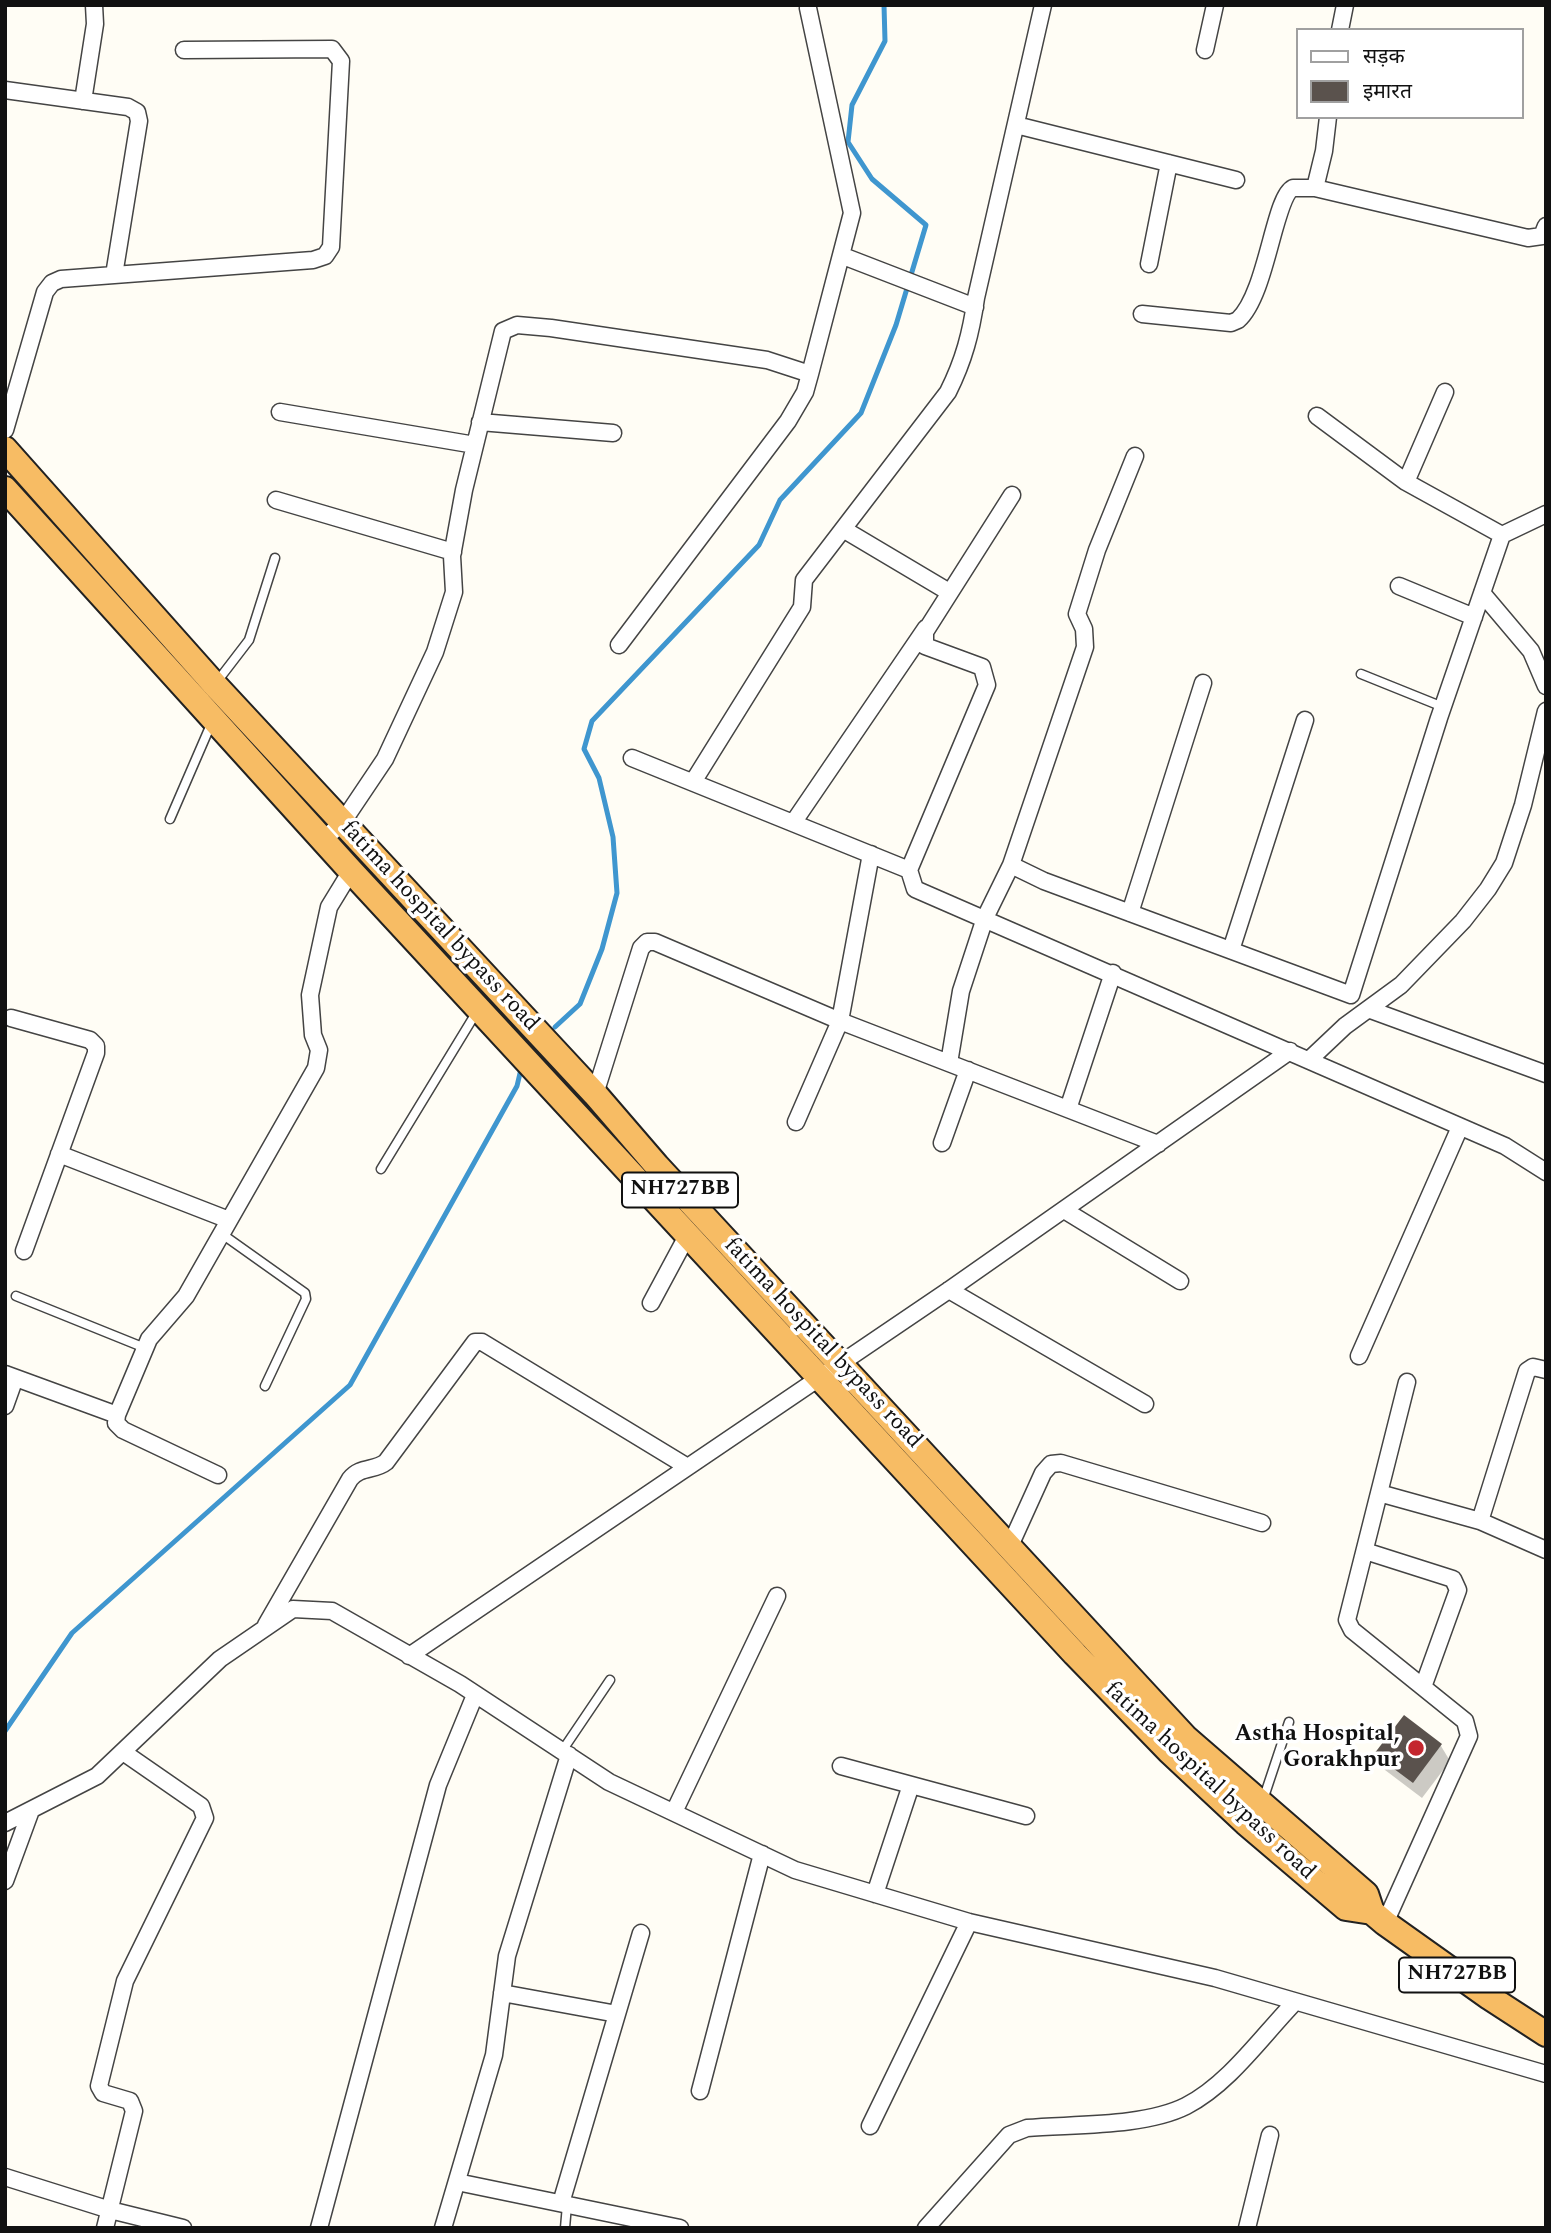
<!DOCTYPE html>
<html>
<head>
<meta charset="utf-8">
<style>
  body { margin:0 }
  #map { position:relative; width:1551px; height:2233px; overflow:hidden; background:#fffdf5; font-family:Spectral,"Noto Sans Devanagari",serif }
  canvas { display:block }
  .frame { position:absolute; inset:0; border:7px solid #111; pointer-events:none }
  .legend { position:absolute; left:1296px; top:28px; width:228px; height:91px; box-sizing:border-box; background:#fff; border:2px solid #a0a0a0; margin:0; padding:9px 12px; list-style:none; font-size:21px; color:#111 }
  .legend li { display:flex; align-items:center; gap:14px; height:35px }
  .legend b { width:35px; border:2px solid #a0a0a0 }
</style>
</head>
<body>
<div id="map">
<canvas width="1551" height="2233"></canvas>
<div class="frame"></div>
<ul class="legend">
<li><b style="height:9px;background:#fff"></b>सड़क</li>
<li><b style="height:19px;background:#5a524d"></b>इमारत</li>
</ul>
</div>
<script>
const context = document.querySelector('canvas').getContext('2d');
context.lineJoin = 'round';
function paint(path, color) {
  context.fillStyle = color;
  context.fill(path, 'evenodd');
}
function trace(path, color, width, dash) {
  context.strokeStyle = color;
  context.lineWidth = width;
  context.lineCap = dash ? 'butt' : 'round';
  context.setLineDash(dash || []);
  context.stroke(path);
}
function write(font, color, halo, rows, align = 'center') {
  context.font = font + ' Spectral,serif';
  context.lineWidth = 7;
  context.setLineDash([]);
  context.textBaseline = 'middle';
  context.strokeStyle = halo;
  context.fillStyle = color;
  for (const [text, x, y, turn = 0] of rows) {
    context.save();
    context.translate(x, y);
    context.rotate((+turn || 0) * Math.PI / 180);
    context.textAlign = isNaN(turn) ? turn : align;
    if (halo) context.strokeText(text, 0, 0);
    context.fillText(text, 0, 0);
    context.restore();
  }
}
paint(new Path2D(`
  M1404,1717L1441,1746L1450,1761L1422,1798L1385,1770L1376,1754Z`), '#0003');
trace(new Path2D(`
  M555,1027L580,1004L602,949L617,893L613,837L599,778L584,749L592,721L759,545L780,500L861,413L896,325L926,225L872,179L848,142L852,105L885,41L884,5
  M5,1731L72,1633L350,1385L517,1086L521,1069`), '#3f96cf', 5);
paint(new Path2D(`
  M1404,1715L1442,1744L1413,1783L1374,1754Z`), '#5a524d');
const service = new Path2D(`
  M1361,674L1443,707
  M216,683L249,640L275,558
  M170,819L212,722
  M381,1169L476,1013
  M222,1234L305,1293L306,1299L265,1386
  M16,1296L145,1348
  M562,1751L610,1680
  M1247,1822L1262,1803L1289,1722
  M565,2228L567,2205`);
const minor = new Path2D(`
  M1340,30L1345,5
  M1205,50L1215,5
  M5,90L128,107L137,112L139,121L114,275
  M83,101L95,24L94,5
  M1328,117L1324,151L1315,188L1528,238L1542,236L1546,226
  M1016,125L1236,180
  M843,256L975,307
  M1149,264L1169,163
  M1142,314L1231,323L1238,320C1267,294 1274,197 1293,188H1315
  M280,412L475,445
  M1317,416L1406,482L1502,535
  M480,422L613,433
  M5,430L45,292L52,283L61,279L313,260L325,256L331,247L341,61L332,49L184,50
  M1135,456L1097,550L1077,614L1084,629L1085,647L1011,865L1044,881L1351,995L1439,718L1502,535L1546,514
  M1406,482L1445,392
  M1012,495L925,632V646L982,667L987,685L909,870L915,889L1505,1146L1546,1172
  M276,500L453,552
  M843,529L949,592
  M1399,586L1474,617
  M1482,593L1531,651L1546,686
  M619,645L788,421L805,392L810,374L852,213L808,8
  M632,758L909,870
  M693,782L802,607L804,580L948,392C964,360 971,333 976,298L1043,5
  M793,823L926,628
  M323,840L342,823L385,759L435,652L454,592L452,556L464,490L503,331L517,325L551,328L767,360L810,374
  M871,854L840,1021L1158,1144
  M1130,913L1203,683
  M1231,950L1305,720
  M1368,1009L1546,1074
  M11,1018L90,1040L96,1046V1053L24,1251
  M1309,1060L1345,1026L1401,985L1463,921L1488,889L1504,863L1523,805L1546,711
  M949,1063L961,991L985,918L1011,865
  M595,1094L641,948L647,942H655L840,1021L796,1122
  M1068,1109L1113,973
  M942,1143L968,1070
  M59,1154L229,1220
  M1064,1210L1180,1281
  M949,1290L1145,1404
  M651,1303L687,1236
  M1359,1356L1460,1127
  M5,1374L117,1415
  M5,1406L15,1378
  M218,1475L123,1430L116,1423L117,1415L149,1339L186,1296L316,1068L319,1050L313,1035L310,995L329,907L351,871
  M1379,1493L1480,1521L1546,1550
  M1480,1521L1527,1371L1533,1367L1546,1370
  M1009,1548L1043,1473L1051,1464L1061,1463L1262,1523
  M1365,1551L1453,1579L1458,1590L1423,1687
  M266,1625L350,1479C360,1466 375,1471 386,1462L475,1342H482L686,1466
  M409,1656L949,1290L1290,1051
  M841,1766L1026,1816
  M674,1812L777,1596
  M5,1823L97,1776L220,1659L293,1609L332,1611L460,1684L609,1782L795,1870L969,1922L1215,1978L1546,2074
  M5,1881L30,1813
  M875,1894L911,1785
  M1385,1923L1469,1736L1465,1721L1352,1630L1347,1620L1407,1382
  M502,1993L617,2014
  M700,2091L762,1854
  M870,2126L969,1922
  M5,2177L110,2210L183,2228
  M457,2182L680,2228
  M561,2203L641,1933
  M105,2228L134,2111L130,2101L103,2093L99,2086L125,1981L205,1818L201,1806L123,1752
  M319,2228L438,1785L475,1695
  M443,2228L494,2055L507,1956L569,1755
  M926,2228L1009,2135L1027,2128C1074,2124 1144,2127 1186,2106C1229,2084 1262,2036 1295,2002
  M1247,2228L1270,2135`);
const trunk = new Path2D(`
  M5,449L215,685L595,1094L657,1166L1185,1737L1366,1894L1372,1912L1385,1923L1489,1997L1546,2034
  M5,489L351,871L1075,1654L1169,1751L1246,1823L1346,1908L1372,1912`);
trace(service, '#444', 11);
trace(minor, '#444', 19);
trace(trunk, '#222', 28);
trace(service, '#fff', 8);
trace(minor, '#fff', 16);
trace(trunk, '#f7bc64', 24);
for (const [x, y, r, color] of [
  [1416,1748,9,"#c4262e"]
]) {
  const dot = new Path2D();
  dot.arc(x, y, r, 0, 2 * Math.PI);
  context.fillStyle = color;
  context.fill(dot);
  trace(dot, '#fff', 2.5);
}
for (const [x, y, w] of [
  [680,1190,116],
  [1457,1975,116]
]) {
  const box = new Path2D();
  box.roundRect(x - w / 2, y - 17.5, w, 35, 5);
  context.fillStyle = '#fff';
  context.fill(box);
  trace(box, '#111', 2);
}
write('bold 21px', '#111', null, [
  ["NH727BB",680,1190],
  ["NH727BB",1457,1975]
]);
write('23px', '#111', '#fff', [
  ["fatima hospital bypass road",439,927,47],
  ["fatima hospital bypass road",822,1344,47],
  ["fatima hospital bypass road",1209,1782,43]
]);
write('bold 23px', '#111', '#fff', [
  ["Astha Hospital,",1400,1735],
  ["Gorakhpur",1400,1761]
], 'right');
</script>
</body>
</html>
